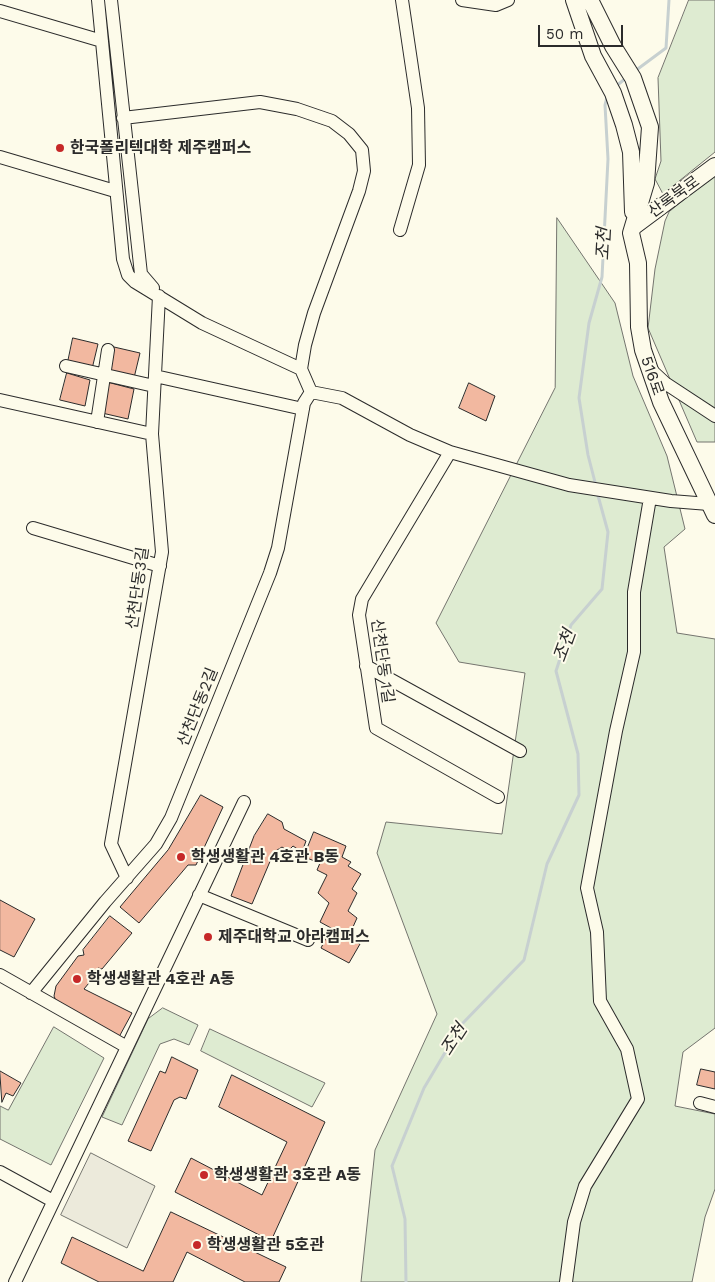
<!DOCTYPE html>
<html>
<head>
<meta charset="utf-8">
<style>
  body { margin:0 }
  #map { position:relative; width:715px; height:1282px; overflow:hidden; background:#fdfbea; font-family:"Work Sans",sans-serif }
  canvas { display:block }
  .scale { position:absolute; left:538px; top:25px; width:85px; height:22px; box-sizing:border-box; border:2px solid #2b2b2b; border-top:0; padding-left:6px; font-size:15px; line-height:18px; white-space:nowrap; color:#2b2b2b; -webkit-text-stroke:4px #fdfbea; paint-order:stroke }
</style>
</head>
<body>
<div id="map">
<canvas width="715" height="1282"></canvas>
<div class="scale">50 m</div>
</div>
<script>
const context = document.querySelector('canvas').getContext('2d');
context.lineJoin = 'round';
function paint(path, color) {
  context.fillStyle = color;
  context.fill(path, 'evenodd');
}
function trace(path, color, width, dash) {
  context.strokeStyle = color;
  context.lineWidth = width;
  context.lineCap = dash ? 'butt' : 'round';
  context.setLineDash(dash || []);
  context.stroke(path);
}
function write(font, color, halo, rows, align = 'center') {
  context.font = font + ' "Work Sans","Noto Sans KR",sans-serif';
  context.lineWidth = 4;
  context.setLineDash([]);
  context.textBaseline = 'middle';
  context.strokeStyle = halo;
  context.fillStyle = color;
  for (const [text, x, y, turn = 0] of rows) {
    context.save();
    context.translate(x, y);
    context.rotate((+turn || 0) * Math.PI / 180);
    context.textAlign = isNaN(turn) ? turn : align;
    if (halo) context.strokeText(text, 0, 0);
    context.fillText(text, 0, 0);
    context.restore();
  }
}
const green = new Path2D(`
  M689,0H715V152L663,194L655,179L661,161L658,78Z
  M715,175V442H697L648,328L655,269L665,221L669,212Z
  M557,218L615,303L633,376L667,456L685,529L664,547L677,633L715,639V1028L683,1052L675,1106L715,1114V1189L705,1217L692,1282H361L375,1150L437,1014L377,853L386,822L502,834L525,673L459,662L436,623L555,388Z
  M163,1008L198,1025L189,1045L174,1039L160,1044L122,1125L102,1117L148,1019Z
  M54,1027L104,1058L51,1165L0,1139V1106L8,1110Z
  M210,1029L325,1083L312,1107L201,1051Z`);
paint(green, '#deebd1');
trace(green, '#74746e', 1);
const parking = new Path2D(`
  M91,1153L155,1186L127,1248L61,1215Z`);
paint(parking, '#eceadb');
trace(parking, '#74746e', 1);
trace(new Path2D(`
  M635,71L666,48L669,0
  M615,87L626,78
  M596,486L588,455L579,398L589,323L602,277L608,159L605,105L607,97
  M406,1282L405,1219L392,1166L424,1088L462,1024L524,960L547,864L579,795L578,754L556,671L571,625L602,589L608,532L597,492`), '#c7d0d0', 3);
const building = new Path2D(`
  M73,338L98,344L92,369L68,362Z
  M114,347L140,353L134,378L109,373Z
  M67,373L90,380L85,406L60,400Z
  M107,382L134,389L128,419L102,413Z
  M469,383L495,396L486,421L459,408Z
  M201,795L223,807L196,865H188L139,923L120,907L168,850Z
  M268,814L282,822L284,829L306,841L302,852L293,846L288,851L282,847L274,852L252,904L231,896L254,836Z
  M314,832L346,846L342,857L351,862L348,866L361,874L352,889L357,893L348,911L357,918L348,938L360,944L349,963L321,948L331,928L320,922L329,903L318,893L327,875L317,870L320,863L304,857Z
  M0,900L35,919L14,957L0,950Z
  M110,916L132,933L102,969L98,968V972L84,989L132,1013L119,1037L56,1001L54,996L56,986L78,956L84,955L83,950Z
  M172,1057L198,1070L186,1099L180,1097L174,1100L151,1151L128,1141L160,1071L165,1073Z
  M701,1069L715,1072V1089L697,1085Z
  M0,1071L21,1083L13,1096L6,1093L2,1102Z
  M232,1075L325,1122L271,1241L175,1192L191,1158L262,1195L287,1142L219,1107Z
  M171,1212L286,1267L279,1282H245L187,1252L173,1282H99L61,1263L72,1237L143,1271Z`);
paint(building, '#f2b8a0');
trace(building, '#2b2b2b', 1);
const minor = new Path2D(`
  M98,0L123,259L128,275L135,282L202,323L301,369
  M111,0L141,274L153,288
  M462,0L496,5L508,0
  M0,11L102,41
  M123,118L260,102L297,109L332,121L349,134L362,150L364,171L359,191L314,313L305,345L301,369L311,392
  M0,157L115,191
  M400,230L419,165L418,108L402,0
  M66,366L154,386
  M650,369L665,383L715,416
  M155,376L303,409
  M311,392L342,398L410,435L450,452L569,485L671,501L709,504
  M0,400L152,434
  M97,422L108,350
  M450,452L362,599L359,615L376,728L498,797
  M33,528L160,566
  M366,666L520,751
  M127,878L111,844L162,552L152,434L159,296
  M199,895L308,940
  M0,975L127,1047
  M31,993L105,902L156,844L171,818L270,573L278,548L304,403L311,392
  M700,1103L715,1107
  M0,1172L53,1201
  M15,1282L244,802
  M566,1282L574,1222L585,1186L638,1099L627,1049L600,1001L597,932L587,888L616,731L634,652V592L650,498`);
const major = new Path2D(`
  M574,0L593,56L613,93L624,125L631,152L633,212
  M590,0L613,46L633,78L650,127L646,183L631,233L638,263L639,327L643,350L661,402L715,515
  M633,227L715,166`);
trace(minor, '#2b2b2b', 14);
trace(major, '#2b2b2b', 18);
trace(minor, '#fdfbea', 12);
trace(major, '#fdfbea', 16);
for (const [x, y, r, color] of [
  [60,148,5,"#c62828"],
  [181,857,5,"#c62828"],
  [208,937,5,"#c62828"],
  [77,979,5,"#c62828"],
  [204,1175,5,"#c62828"],
  [197,1245,5,"#c62828"]
]) {
  const dot = new Path2D();
  dot.arc(x, y, r, 0, 2 * Math.PI);
  context.fillStyle = color;
  context.fill(dot);
  trace(dot, '#fdfbea', 2);
}
write('bold 16px', '#2b2b2b', '#fdfbea', [
  ["한국폴리텍대학 제주캠퍼스",70,148],
  ["학생생활관 4호관 B동",191,857],
  ["제주대학교 아라캠퍼스",218,937],
  ["학생생활관 4호관 A동",87,979],
  ["학생생활관 3호관 A동",214,1175],
  ["학생생활관 5호관",207,1245]
], 'left');
write('16px', '#2b2b2b', '#fdfbea', [
  ["산록북로",674,197,-36],
  ["516로",652,376,71],
  ["산천단동3길",138,588,-82],
  ["산천단동 1길",382,661,82],
  ["산천단동2길",198,707,-68]
]);
write('italic 18px', '#2b2b2b', '#fdfbea', [
  ["조천",604,244,-87],
  ["조천",565,646,-70],
  ["조천",454,1040,-57]
]);
</script>
</body>
</html>
